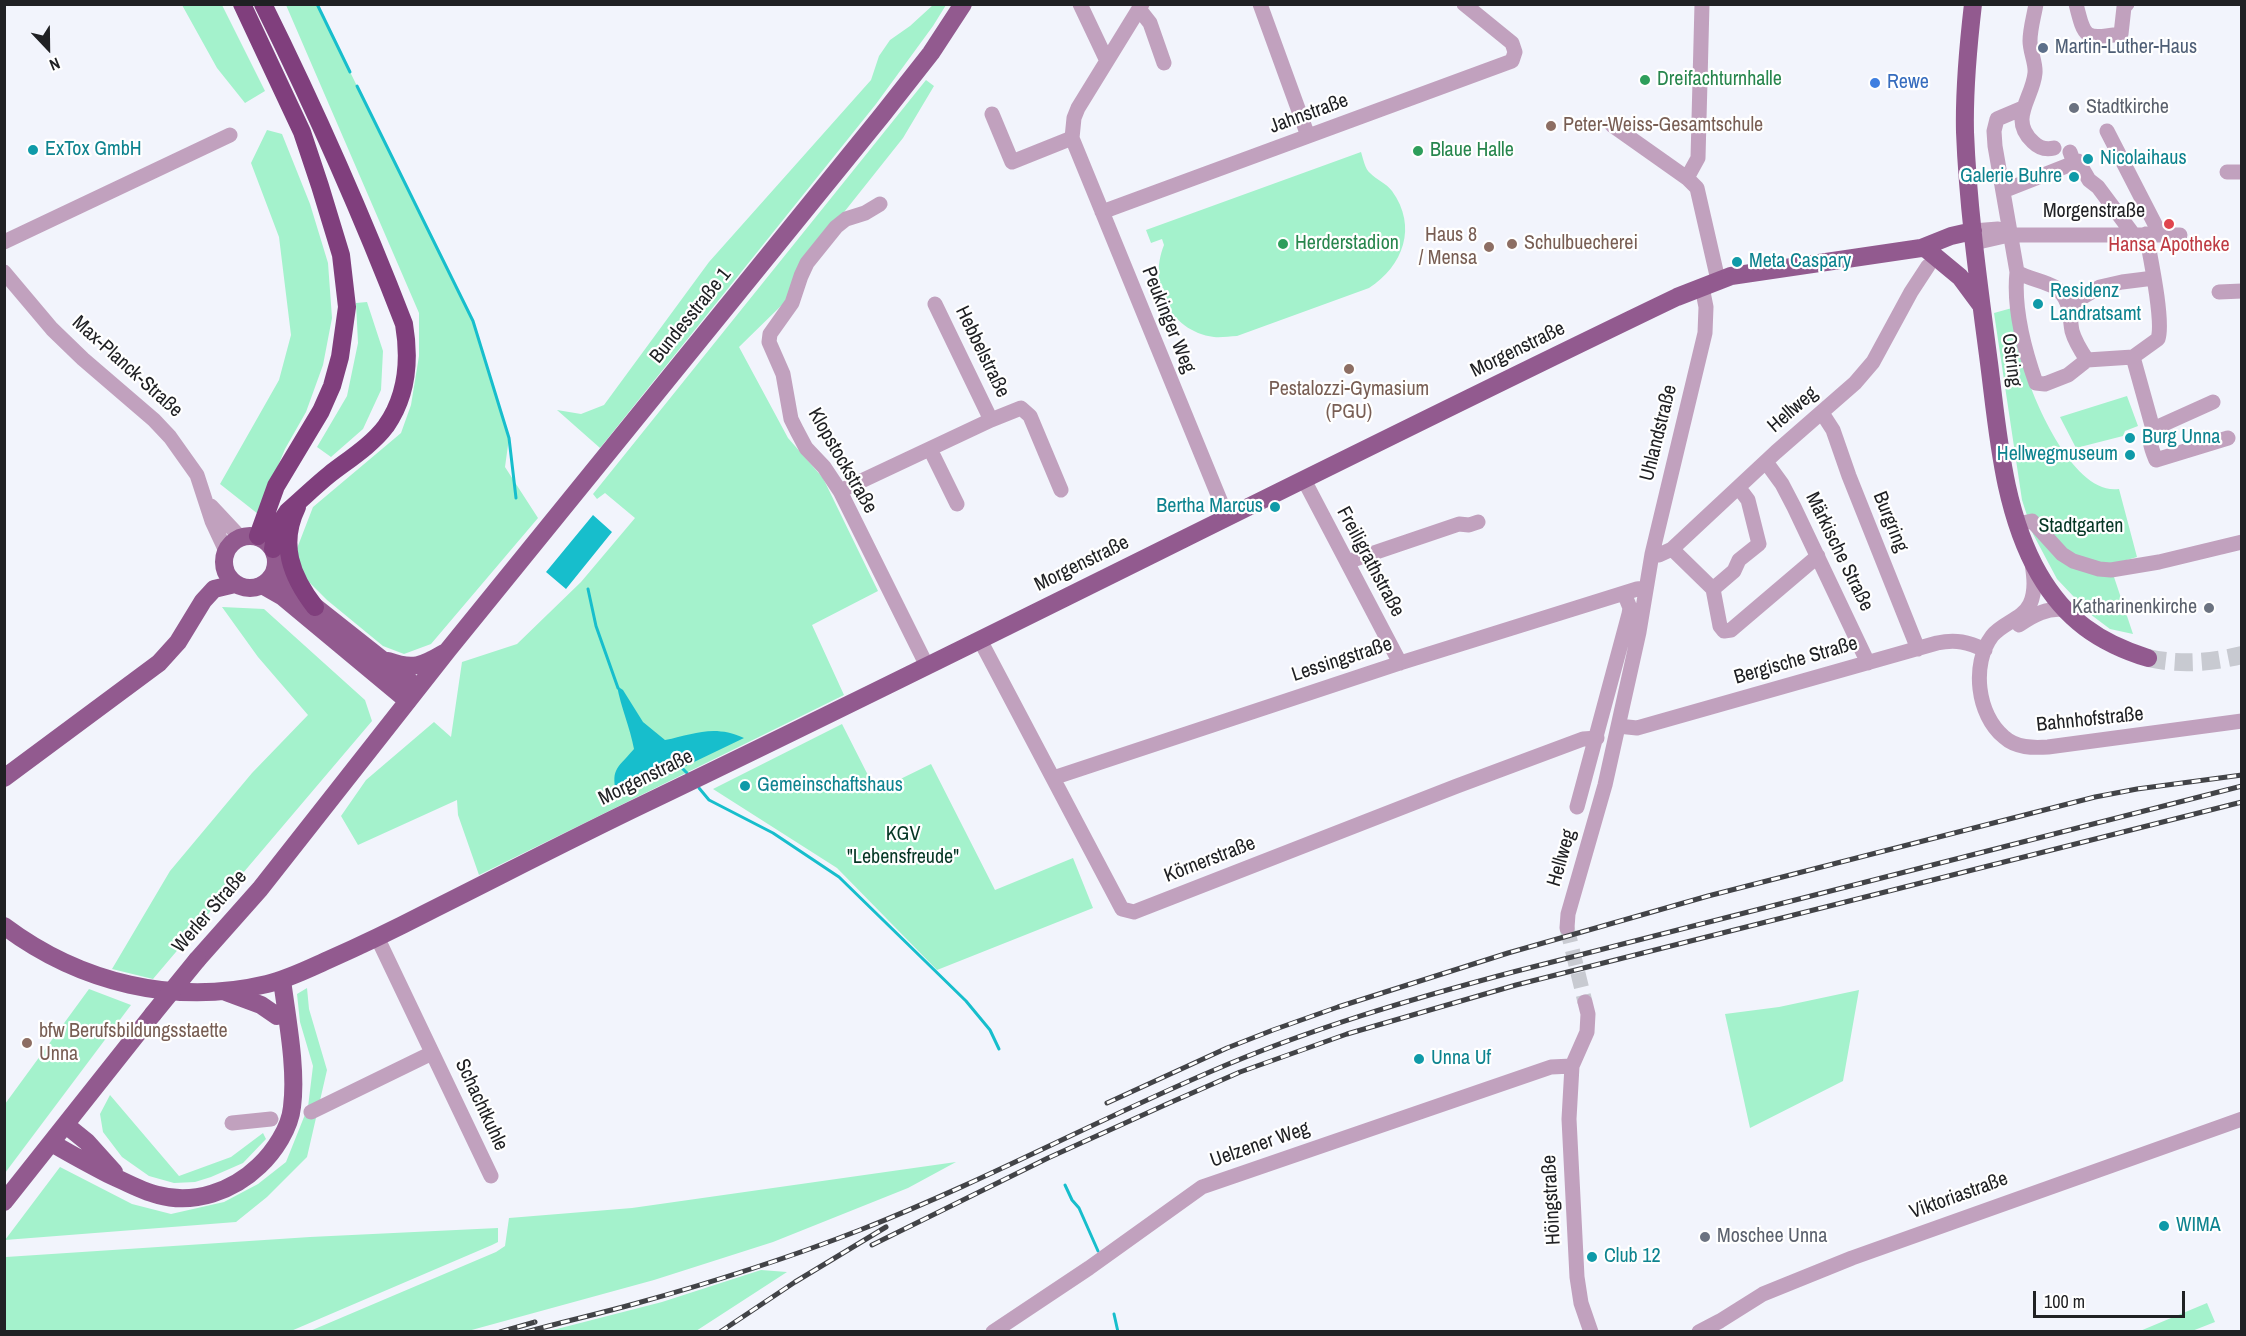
<!DOCTYPE html>
<html>
<head>
<meta charset="utf-8">
<style>
  body { margin:0 }
  #map { position:relative; width:2246px; height:1336px; overflow:hidden; background:#f2f4fc; font-family:"Archivo Narrow",sans-serif }
  canvas { display:block }
  .frame { position:absolute; inset:0; border:6px solid #202124; pointer-events:none }
  .north { position:absolute; left:18px; top:18px; width:60px; height:60px; -webkit-text-stroke:4px #fff; paint-order:stroke; rotate:158deg; font-size:16px; font-weight:700; line-height:24px; text-align:center; color:#202124 }
  .north::after { content:''; display:block; margin:auto; width:21px; height:27px; background:#202124; clip-path:polygon(50% 0,100% 100%,50% 72%,0 100%) }
  .scale { position:absolute; left:2033px; top:1291px; width:152px; height:27px; box-sizing:border-box; border:3px solid #202124; border-top:0; padding-left:8px; font-size:18px; line-height:21px; white-space:nowrap; color:#202124; -webkit-text-stroke:4px #fff; paint-order:stroke }
</style>
</head>
<body>
<div id="map">
<canvas width="2246" height="1336"></canvas>
<div class="frame"></div>
<div class="north">N</div>
<div class="scale">100 m</div>
</div>
<script>
const context = document.querySelector('canvas').getContext('2d');
context.lineJoin = 'round';
function paint(path, color) {
  context.fillStyle = color;
  context.fill(path, 'evenodd');
}
function trace(path, color, width, dash) {
  context.strokeStyle = color;
  context.lineWidth = width;
  context.lineCap = dash ? 'butt' : 'round';
  context.setLineDash(dash || []);
  context.stroke(path);
}
function write(font, color, halo, rows, align = 'center') {
  context.font = font + ' "Archivo Narrow",sans-serif';
  context.lineWidth = 4.5;
  context.setLineDash([]);
  context.textBaseline = 'middle';
  context.strokeStyle = halo;
  context.fillStyle = color;
  for (const [text, x, y, turn = 0] of rows) {
    context.save();
    context.translate(x, y);
    context.rotate((+turn || 0) * Math.PI / 180);
    context.textAlign = isNaN(turn) ? turn : align;
    if (halo) context.strokeText(text, 0, 0);
    context.fillText(text, 0, 0);
    context.restore();
  }
}
paint(new Path2D(`
  M182,5H222L265,91L245,103L217,68Z
  M286,5H317L473,321L509,438L505,467L538,518L431,644L404,654L383,646L327,600L305,578L296,551L313,507L401,433L411,405L419,356V313Z
  M933,5H946L933,26L876,104L600,448L557,410L581,414L604,405L709,262L871,80L879,56L890,40L910,26Z
  M926,80L934,86L903,138L841,216L786,301L739,347L788,438L823,478L878,591L812,625L844,695L479,875L458,815L457,800L358,845L341,816L366,780L434,722L451,737L462,662L517,644L581,582L635,518L605,493L597,499L593,494Z
  M267,130L282,134L310,204L328,263L332,318L323,365L306,412L285,449L258,514L220,484L279,380L291,335L279,237L251,163Z
  M1361,152C1363,158 1365,169 1370,173C1377,180 1386,183 1392,191C1418,227 1403,266 1369,288L1237,336C1229,336 1221,338 1214,337C1169,331 1148,284 1164,245L1162,239L1151,243L1146,230Z
  M367,302L383,351L381,390L363,429L331,457L317,447L347,396L358,343L356,303Z
  M2012,308C2016,326 2018,345 2023,363C2032,399 2074,496 2119,489L2137,557L2110,565L2133,634L2110,629L2090,614L2057,579L2033,534L2022,500L1994,313Z
  M2127,396L2138,426L2125,431L2123,436L2076,448L2060,417Z
  M222,607L264,609L365,700L372,721L153,979L112,969L170,871L252,773L308,715L258,657Z
  M842,724L876,791L931,764L995,890L1073,858L1093,908L937,970L837,868L713,789Z
  M307,988L309,1009L327,1070L307,1157L267,1197L236,1222L5,1240L60,1167L132,1204L171,1214L224,1202L258,1184L286,1162L308,1107L313,1066L300,1022L297,994Z
  M89,989L131,1005L5,1173V1104Z
  M1859,990L1843,1081L1750,1128L1725,1014L1779,1007Z
  M110,1095L179,1176L231,1157L263,1133L266,1139L243,1163L211,1177L195,1182L174,1183L149,1176L122,1157L103,1132L100,1114Z
  M956,1162L908,1188L773,1242L654,1280L468,1331H310L496,1252L505,1246L509,1218L632,1208Z
  M498,1228V1242L492,1245L291,1331H5L4,1260L6,1257L310,1237Z
  M761,1270L787,1272L696,1331H549L662,1302Z
  M2207,1303L2215,1322L2192,1331H2140Z`), '#a4f2cc');
paint(new Path2D(`
  M593,515L612,532L566,589L546,572Z
  M617,686L623,690L643,722L665,740C694,734 714,724 744,738L617,799C611,768 615,771 634,749C630,727 621,708 617,686Z`), '#17becc');
trace(new Path2D(`
  M317,4L350,72
  M357,86L473,321L509,438L516,498
  M588,589L596,626L618,688
  M681,767L687,773
  M699,788L709,800L773,833L839,877L966,1001L990,1030L999,1049
  M1065,1185L1072,1200L1079,1208L1098,1251
  M1114,1314L1118,1332`), '#17becc', 3);
trace(new Path2D(`
  M1567,928L1585,1002`), '#c8cad1', 15, [15, 8]);
trace(new Path2D(`
  M2148,658C2180,665 2209,663 2242,655`), '#c8cad1', 18, [18, 9]);
trace(new Path2D(`
  M1080,4L1107,61
  M1142,4L1078,108L1074,118L1072,138L1227,517
  M1260,4L1308,136
  M2036,4C2034,16 2030,29 2030,41C2030,52 2036,63 2035,73C2033,98 2008,119 2033,142C2039,148 2046,150 2054,148
  M2076,4C2085,40 2085,39 2121,34L2124,7L2127,4
  M1139,9L1150,23L1164,63
  M2023,108L1997,119L1994,131L1995,146L2017,272C2013,309 2024,349 2036,383L2045,384L2068,375L2087,360L2133,357L2158,339C2164,321 2150,256 2146,234
  M992,114L1012,162L1072,138
  M1612,125L1687,178L1697,188L1718,280
  M2107,131L2160,234
  M2070,152L2074,163L2078,161L2089,180L2098,187L2133,234
  M2227,172H2242
  M1687,178L1698,158L1702,4
  M2003,191L2074,163
  M880,204L865,213L846,219L836,227L807,263L801,276L792,303L770,334L769,342L783,374L791,419L797,431L806,448L824,467L840,491L927,666
  M1102,212L1512,61L1515,52L1512,43L1464,4
  M1973,231L1998,229L2009,235
  M4,242L230,135
  M1974,243L2009,235H2180
  M4,272L52,329L83,359L154,420L170,437L197,475L212,521L226,551
  M2017,272C2028,279 2046,281 2056,288C2071,300 2069,314 2072,331C2075,342 2081,351 2087,360
  M2219,292L2242,291
  M935,304L991,420
  M2069,305L2100,287L2122,282L2154,278
  M2133,357L2153,429
  M1822,413L1833,430L1849,476L1918,649
  M2153,429C2147,439 2152,450 2156,460L2228,438
  M2153,429L2213,402
  M930,449L957,504
  M1766,462L1782,484L1794,507L1868,663
  M1304,480L1400,663
  M840,491L991,420L1021,408L1030,416L1061,490
  M211,506L240,537
  M2018,524L2032,521L2062,554L2073,561L2099,569L2111,570L2159,562L2242,542
  M1672,549L1713,589L1734,571L1739,560L1759,544L1748,500L1739,488
  M1652,554L1659,555L1672,549L1776,452L1855,383L1873,362L1911,292L1928,266
  M1347,562L1459,524L1469,525L1478,522
  M2032,563C2034,576 2036,591 2030,604C2023,619 2002,623 1992,636C1971,664 1977,715 2004,737C2016,748 2033,748 2048,747L2242,721
  M1713,589L1720,626L1724,631L1731,630L1818,556
  M2019,625C2033,615 2048,607 2066,610
  M980,640L1122,909L1134,912L1457,786L1583,739L1597,738
  M1618,726L1637,728L1937,643C1956,639 1968,642 1985,650
  M1053,778L1400,663L1637,589L1645,588
  M1577,807L1629,614L1630,608L1624,593
  M1567,928L1568,914L1605,785L1639,632L1652,554L1705,333L1706,307L1702,287
  M377,937L491,1176
  M1585,1002L1588,1014L1587,1032L1572,1066L1569,1119L1577,1277L1581,1303L1591,1332
  M311,1112L432,1053
  M232,1123L271,1119
  M993,1332L1089,1268L1202,1187L1551,1067L1572,1066
  M1699,1332L1720,1321L1763,1294L1852,1258L2242,1119`), '#c1a1be', 15);
trace(new Path2D(`
  M1973,4C1968,47 1964,89 1965,132C1968,209 1979,286 1989,363C1998,433 2003,511 2039,574C2065,619 2099,643 2148,658
  M1925,248L1960,277L1980,304
  M224 562a26 26 0 1 1 52 0a26 26 0 1 1-52 0Z
  M275,572L289,586L418,688
  M262,585L283,597L408,701
  M388,661C413,670 422,666 444,653
  M4,778L159,663L178,642L203,601L214,589L235,584
  M4,926C80,983 175,1006 267,984C288,979 308,969 328,960C362,945 395,929 428,912C500,876 571,839 644,804C990,638 1331,463 1677,297L1731,276L1921,248L1951,236L1973,231
  M197,960L260,889L448,650L883,114L931,53L963,4
  M226,992L261,1005L277,1016
  M66,1125L87,1142L114,1172
  M52,1143C70,1154 89,1164 108,1174C124,1181 141,1191 158,1195C194,1205 233,1191 259,1166C274,1152 290,1128 292,1107C297,1069 287,1019 282,980
  M4,1202L153,1014`), '#925a8f', 18);
trace(new Path2D(`
  M242,4L302,132L320,186L341,255L347,307L340,357L332,386L321,411L276,486L258,536
  M263,4C315,109 362,215 404,324C410,359 407,396 386,426C372,445 348,460 330,474C315,486 302,499 288,511C279,523 274,534 273,549
  M297,507C279,544 291,576 315,607`), '#803f7d', 18);
const rail = new Path2D(`
  M1107,1103L1227,1048L1273,1030L1338,1007L1508,953L1708,896L2095,797L2137,789L2242,775
  M872,1245L1048,1158L1167,1104L1240,1072L1347,1034L1516,985L2242,802
  M500,1332L535,1322
  M526,1332C562,1322 598,1314 634,1304C710,1283 786,1259 860,1230C980,1183 1093,1122 1212,1071C1309,1029 1411,999 1513,972L2242,786
  M720,1332L795,1282L886,1227`);
trace(rail, '#424347', 5);
trace(rail, '#fff', 3, [9]);
trace(new Path2D(`
  M153,1014L197,960`), '#925a8f', 18);
for (const [x, y, r, color] of [
  [2043,48,6,"#5c6f8a"],
  [1645,80,6,"#2e9e5b"],
  [1875,83,6,"#3f7fe0"],
  [2074,108,6,"#6b7280"],
  [1551,126,6,"#8d6e63"],
  [33,150,6,"#0f9aa8"],
  [1418,151,6,"#2e9e5b"],
  [2088,159,6,"#0f9aa8"],
  [2074,177,6,"#0f9aa8"],
  [2169,224,6,"#e0444e"],
  [1283,244,6,"#2e9e5b"],
  [1512,244,6,"#8d6e63"],
  [1489,247,6,"#8d6e63"],
  [1737,262,6,"#0f9aa8"],
  [2038,304,6,"#0f9aa8"],
  [1349,369,6,"#8d6e63"],
  [2130,438,6,"#0f9aa8"],
  [2130,455,6,"#0f9aa8"],
  [1275,507,6,"#0f9aa8"],
  [2209,608,6,"#6b7280"],
  [745,786,6,"#0f9aa8"],
  [27,1043,6,"#8d6e63"],
  [1419,1059,6,"#0f9aa8"],
  [2164,1226,6,"#0f9aa8"],
  [1705,1237,6,"#6b7280"],
  [1592,1257,6,"#0f9aa8"]
]) {
  const dot = new Path2D();
  dot.arc(x, y, r, 0, 2 * Math.PI);
  context.fillStyle = color;
  context.fill(dot);
  trace(dot, '#fff', 2);
}
write('20px', '#4e5e75', '#fff', [
  ["Martin-Luther-Haus",2055,48]
], 'left');
write('20px', '#27864d', '#fff', [
  ["Dreifachturnhalle",1657,80],
  ["Blaue Halle",1430,151],
  ["Herderstadion",1295,244]
], 'left');
write('20px', '#366cbe', '#fff', [
  ["Rewe",1887,83]
], 'left');
write('20px', '#5b616d', '#fff', [
  ["Stadtkirche",2086,108],
  ["Katharinenkirche",2197,608,"right"],
  ["Moschee Unna",1717,1237]
], 'left');
write('20px', '#202124', '#fff', [
  ["Jahnstraße",1309,114,-20],
  ["Morgenstraße",2094,212],
  ["Bundesstraße 1",691,316,-51],
  ["Peukinger Weg",1168,320,68],
  ["Morgenstraße",1518,350,-26],
  ["Hebbelstraße",982,352,64],
  ["Ostring",2011,360,83],
  ["Max-Planck-Straße",127,367,42],
  ["Hellweg",1793,410,-41],
  ["Uhlandstraße",1659,433,-76],
  ["Klopstockstraße",842,461,60],
  ["Burgring",1890,522,68],
  ["Märkische Straße",1839,552,64],
  ["Freiligrathstraße",1370,562,62],
  ["Morgenstraße",1082,564,-26],
  ["Lessingstraße",1342,660,-18],
  ["Bergische Straße",1796,661,-16],
  ["Bahnhofstraße",2090,720,-6],
  ["Morgenstraße",646,778,-26],
  ["Hellweg",1562,858,-74],
  ["Körnerstraße",1210,860,-21],
  ["Werler Straße",210,912,-49],
  ["Schachtkuhle",481,1105,65],
  ["Uelzener Weg",1260,1145,-19],
  ["Viktoriastraße",1959,1196,-20],
  ["Höingstraße",1552,1200,-93]
]);
write('20px', '#785e54', '#fff', [
  ["Peter-Weiss-Gesamtschule",1563,126],
  ["Haus 8",1477,236,"right"],
  ["/ Mensa",1477,259,"right"],
  ["Schulbuecherei",1524,244],
  ["Pestalozzi-Gymasium",1349,390,"center"],
  ["(PGU)",1349,413,"center"],
  ["bfw Berufsbildungsstaette",39,1032],
  ["Unna",39,1055]
], 'left');
write('20px', '#0d838f', '#fff', [
  ["ExTox GmbH",45,150],
  ["Nicolaihaus",2100,159],
  ["Galerie Buhre",2062,177,"right"],
  ["Meta Caspary",1749,262],
  ["Residenz",2050,292],
  ["Landratsamt",2050,315],
  ["Burg Unna",2142,438],
  ["Hellwegmuseum",2118,455,"right"],
  ["Bertha Marcus",1263,507,"right"],
  ["Gemeinschaftshaus",757,786],
  ["Unna Uf",1431,1059],
  ["WIMA",2176,1226],
  ["Club 12",1604,1257]
], 'left');
write('20px', '#be3a42', '#fff', [
  ["Hansa Apotheke",2169,246]
]);
write('20px', '#043624', '#fff', [
  ["Stadtgarten",2081,527],
  ["KGV",903,835],
  ["\"Lebensfreude\"",903,858]
]);
</script>
</body>
</html>
